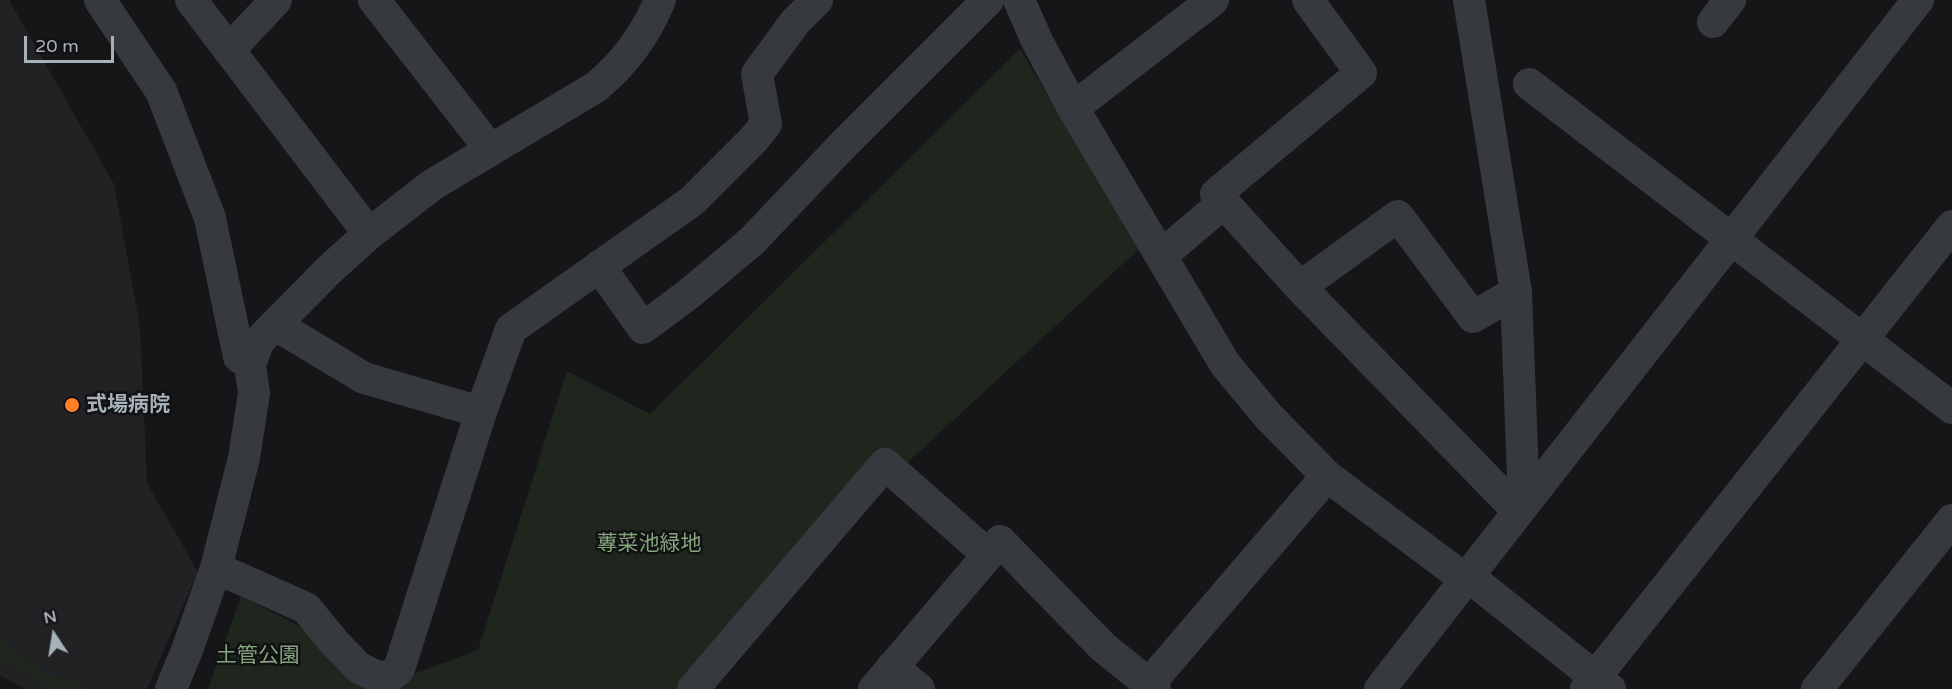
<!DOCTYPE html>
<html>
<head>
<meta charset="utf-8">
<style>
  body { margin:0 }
  #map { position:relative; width:1952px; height:689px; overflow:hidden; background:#161618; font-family:"Varela Round",sans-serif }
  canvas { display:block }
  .north { position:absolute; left:24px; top:605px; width:60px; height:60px; -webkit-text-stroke:4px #111113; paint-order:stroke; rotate:348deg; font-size:16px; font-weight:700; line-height:24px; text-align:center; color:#a7b1b9 }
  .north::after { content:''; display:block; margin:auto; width:21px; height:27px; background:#a7b1b9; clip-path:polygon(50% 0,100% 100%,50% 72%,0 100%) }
  .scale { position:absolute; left:24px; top:36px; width:90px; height:27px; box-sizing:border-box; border:3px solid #a7b1b9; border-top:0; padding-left:8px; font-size:18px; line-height:21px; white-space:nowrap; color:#a7b1b9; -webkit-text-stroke:4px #111113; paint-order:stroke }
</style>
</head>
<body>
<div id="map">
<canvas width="1952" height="689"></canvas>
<div class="north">N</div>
<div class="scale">20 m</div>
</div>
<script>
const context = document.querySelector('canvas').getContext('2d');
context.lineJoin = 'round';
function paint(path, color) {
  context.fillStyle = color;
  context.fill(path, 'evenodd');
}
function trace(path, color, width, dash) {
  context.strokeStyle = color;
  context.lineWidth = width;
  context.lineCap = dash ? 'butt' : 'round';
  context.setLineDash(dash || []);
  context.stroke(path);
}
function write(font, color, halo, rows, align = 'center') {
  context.font = font + ' "Varela Round","Noto Sans JP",sans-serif';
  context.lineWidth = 5;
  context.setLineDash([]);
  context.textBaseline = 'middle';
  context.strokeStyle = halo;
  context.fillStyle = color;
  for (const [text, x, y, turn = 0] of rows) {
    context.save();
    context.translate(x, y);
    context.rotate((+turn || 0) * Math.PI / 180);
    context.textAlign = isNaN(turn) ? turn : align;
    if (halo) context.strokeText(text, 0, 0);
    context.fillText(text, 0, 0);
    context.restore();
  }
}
paint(new Path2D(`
  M0,0H9L114,184L140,327L147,483L198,572L147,689H24L0,675Z`), '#222225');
paint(new Path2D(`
  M1020,49L1139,249L895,474L692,689H208L241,596L305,629L376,688L478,650L567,371L650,414Z
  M0,638L40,670L92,689H49L0,658Z`), '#1e261d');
trace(new Path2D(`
  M100,0L161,91L210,218L239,357L250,364
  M191,0L369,234
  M374,0L490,149
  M1019,0L1037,41L1073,108L1225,364L1268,416L1327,476L1465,579
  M1308,0L1361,73L1216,194L1300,287L1518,511
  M1469,0L1516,292L1524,503
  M1713,22L1730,0
  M230,49L276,0
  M1529,84L1952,408
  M1073,108L1213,0
  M1161,256L1223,203
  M599,266L643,328L690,293L752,241L842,146L988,0
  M1300,287L1398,216L1473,317L1516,292
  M276,325L364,378L481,412
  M216,568L244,458L254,393L250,364L259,341L330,269L369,234L432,185L596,87C625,63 646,34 660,0
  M1468,576L1610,689
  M892,667L919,689
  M1149,684L1327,476
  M171,689L187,650L216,568L306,608L334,642L359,668L378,677L390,676L399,669L481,412L511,329L692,201L754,139L766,124L757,74L795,22L817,0
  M693,689L885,464L988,555
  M874,689L1000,541L1103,647L1155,689
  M1380,689L1918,0
  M1586,689L1952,226
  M1817,689L1952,520`), '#36393d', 32);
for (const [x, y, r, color] of [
  [72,405,8,"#ff8027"]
]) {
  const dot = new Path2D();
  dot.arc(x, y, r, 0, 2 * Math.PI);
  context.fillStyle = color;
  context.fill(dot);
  trace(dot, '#111113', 2);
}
write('bold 21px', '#a7b1b9', '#111113', [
  ["式場病院",86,405]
], 'left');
write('21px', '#84a57c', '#111113', [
  ["蓴菜池緑地",649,544],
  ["土管公園",258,656]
]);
</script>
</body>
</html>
